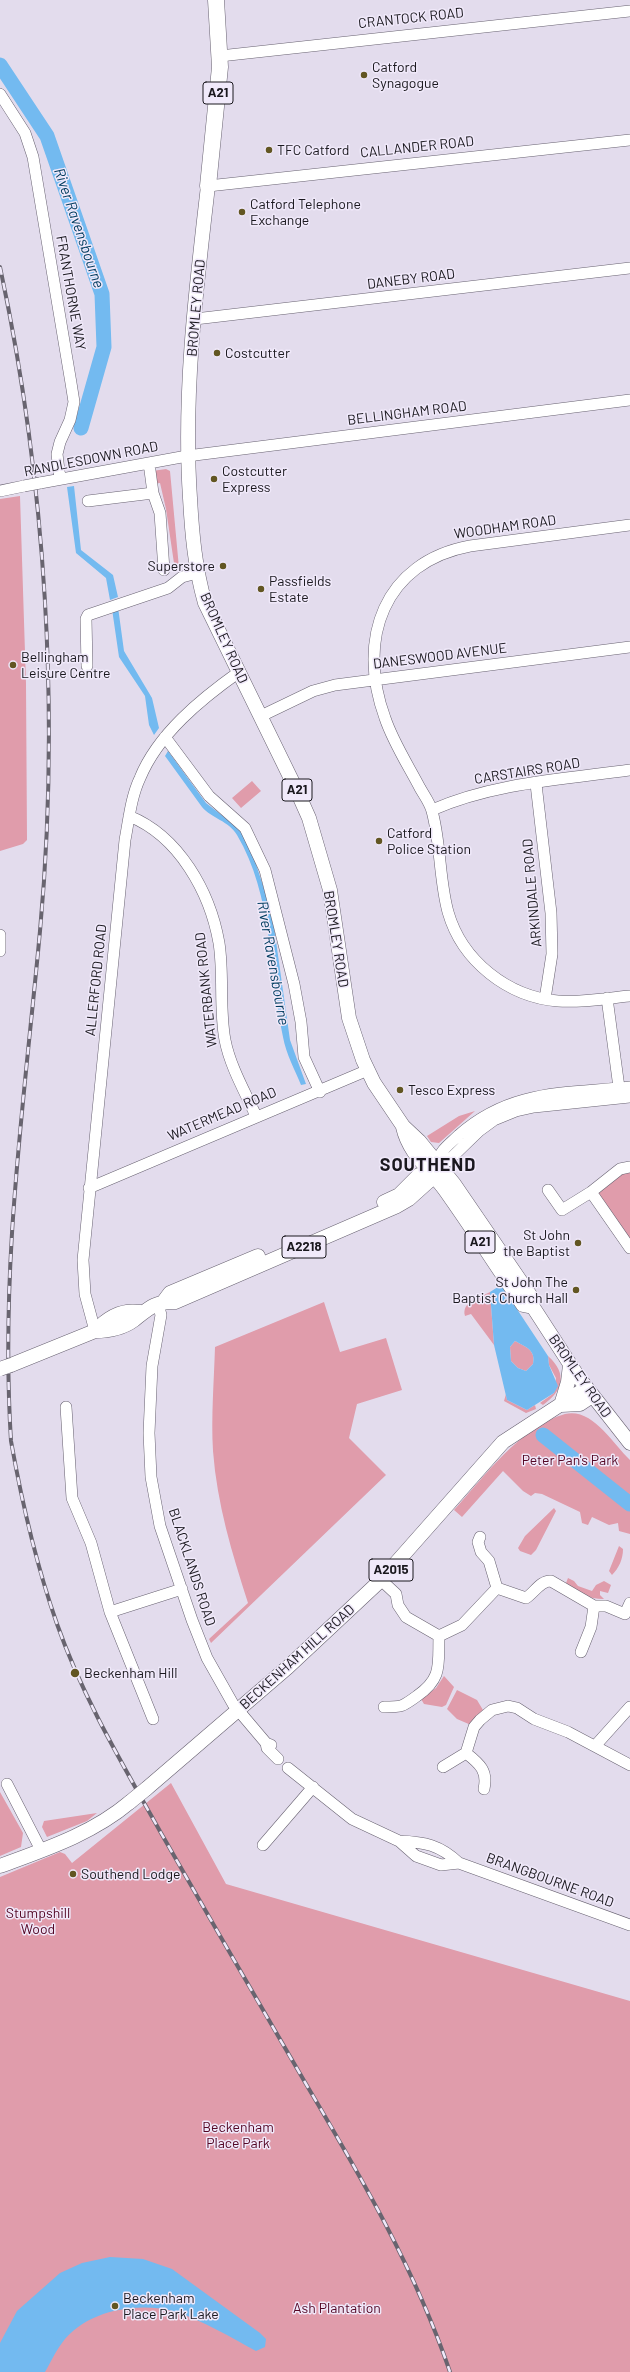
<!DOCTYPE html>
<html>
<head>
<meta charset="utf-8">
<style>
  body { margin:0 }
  canvas { display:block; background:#e3dced }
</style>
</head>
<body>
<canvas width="630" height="2372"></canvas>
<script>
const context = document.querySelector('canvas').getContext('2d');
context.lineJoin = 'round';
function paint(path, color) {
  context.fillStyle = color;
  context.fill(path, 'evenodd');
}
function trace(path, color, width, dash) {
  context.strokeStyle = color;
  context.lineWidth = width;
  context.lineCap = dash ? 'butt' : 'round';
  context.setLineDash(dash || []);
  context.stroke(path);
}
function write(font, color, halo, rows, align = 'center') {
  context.font = font + ' Barlow,sans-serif';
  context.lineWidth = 3;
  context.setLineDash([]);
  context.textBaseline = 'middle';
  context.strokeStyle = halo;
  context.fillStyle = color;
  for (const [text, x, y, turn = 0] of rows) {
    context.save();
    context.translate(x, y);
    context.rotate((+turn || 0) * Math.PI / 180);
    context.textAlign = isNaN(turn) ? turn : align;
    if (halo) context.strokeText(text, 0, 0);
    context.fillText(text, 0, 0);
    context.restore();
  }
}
paint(new Path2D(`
  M166,469L170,471L179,568L175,570L166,509L160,483L153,484L152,471Z
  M20,496L26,684L27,840L23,844L0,851V499Z
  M252,781L261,791L241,808L232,798Z
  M475,1111L439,1143L431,1142L427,1136L459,1116Z
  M630,1170V1244L596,1191L624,1171Z
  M490,1292L494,1345L471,1314L465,1316C461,1302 480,1297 490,1292Z
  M324,1302L340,1352L386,1338L402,1390L357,1404L349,1438L386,1475L211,1643L209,1639L248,1603C232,1553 217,1504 213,1451C211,1417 214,1381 215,1347Z
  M515,1341C526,1347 536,1350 533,1364L526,1371L518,1368L511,1361L510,1347Z
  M548,1356C568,1374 563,1391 543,1405L540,1403L554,1393L556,1378L549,1365Z
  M506,1394L507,1400L527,1410L535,1405L536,1409L526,1413L504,1401Z
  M565,1414C593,1408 612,1443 630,1460V1534L619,1531L618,1523L609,1525L592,1517L588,1525L582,1523L580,1512L542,1494L535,1493L531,1496L523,1491L503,1471L462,1517L454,1510C484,1477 520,1427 565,1414Z
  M554,1508L556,1511L536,1550L531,1555L520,1551L518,1548L525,1536Z
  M619,1546L623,1549C623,1559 619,1568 612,1575L609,1571Z
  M568,1578L574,1581L578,1586L592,1591L596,1585L604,1581L611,1585L608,1593L600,1591V1595L604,1599C589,1599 575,1594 566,1583Z
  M444,1676L454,1687L446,1705L442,1707L424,1704L421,1699L436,1688Z
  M457,1690L477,1700L483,1710L471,1725L457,1719L447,1709Z
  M171,1783L226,1884L630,2001V2372H0V1877L60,1852L65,1854L72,1863Z
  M0,1792L23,1833L21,1847L0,1856Z
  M97,1813L87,1821L47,1837L42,1827L44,1821Z`), '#e09cab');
paint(new Path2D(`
  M74,486L81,550L113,575L118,597L110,600L106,578L76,553L67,487Z
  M118,607L124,651L152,698L159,728L154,735L149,725L145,696L119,657L112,609Z
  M168,751L206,803L241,830L253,855L272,913L290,1040L306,1084L301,1085C295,1070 286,1054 283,1037C269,970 273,896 237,835C229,821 211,818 202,807L165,756Z
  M501,1285L548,1356L549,1365L558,1386L554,1393L527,1410L507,1400L494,1345L490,1292ZM515,1341C526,1347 536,1350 533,1364L526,1371L518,1368L511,1361L510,1347Z
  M110,2257L143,2259L172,2269L260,2333L266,2339L265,2347L256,2351C232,2338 202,2320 176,2312C139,2301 86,2310 62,2343C55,2352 51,2362 45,2372H0V2343L17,2311L60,2273L82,2263Z`), '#73baf0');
trace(new Path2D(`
  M0,65L47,136L102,294L104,347L81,428
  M543,1435L630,1504`), '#73baf0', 15);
const minor = new Path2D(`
  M220,56L630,11
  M0,94L25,133L33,157L71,383L74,402L70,420L60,442L57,454L60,479
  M208,186L630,140
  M195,319L630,268
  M149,463L153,493L160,513L164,570
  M40,483L187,456L630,400
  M0,491L24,486
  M88,501L153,493
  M630,525L470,546C384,562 356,639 385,718C393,742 408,765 420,788C424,795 430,803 432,811C441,844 439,879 448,912C462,961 508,997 558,1001C582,1003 607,998 630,996
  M87,666L86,619L88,615L168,588L182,577L197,573
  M261,716L313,691L335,685L630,647
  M165,737L209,796L245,828L265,870L294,984L301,1022L304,1057L320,1092
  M536,784L551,913L552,954L545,999
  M432,810C493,783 564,779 630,770
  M129,816C179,836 210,892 219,943C224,975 219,1008 225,1040C230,1066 245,1092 256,1116
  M0,935V951
  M607,998L620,1095
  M630,1087C565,1094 511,1089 459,1135C450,1144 440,1150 437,1163L448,1161L479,1131L494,1120L516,1111L534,1107L630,1097
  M630,1167L620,1169L591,1192L630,1248
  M89,1188L368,1070
  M548,1190L562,1210L591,1192
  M158,1304L161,1315L152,1366L149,1433L151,1477L160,1526L192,1620L207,1658L233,1704L266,1743L271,1745
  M95,1331L85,1294L83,1260L125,840C129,819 131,797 140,778C158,734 201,699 239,672
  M66,1407L72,1498L91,1543L110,1612L153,1719
  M480,1537L478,1542L481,1552L489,1561L497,1588
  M381,1580L396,1594L398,1605L406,1617L439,1636
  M594,1606H606L625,1614L630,1603
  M110,1612L182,1589
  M439,1636L462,1625L497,1588L526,1598C534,1593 541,1580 551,1581L594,1606L591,1627L581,1652
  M384,1707C402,1707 402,1707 417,1696C443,1678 438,1664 439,1636
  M266,1743L267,1748L278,1759
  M595,1746L630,1707
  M466,1753C480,1764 488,1771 484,1789
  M443,1767L466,1753L474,1727L480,1720L492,1710L508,1706L517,1708L534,1719L568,1732L630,1765
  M288,1768L352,1819L399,1841L416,1856L441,1865L459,1863
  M7,1784L41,1850
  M399,1841C425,1842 440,1845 459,1863L630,1925
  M263,1845L313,1787`);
const major = new Path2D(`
  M208,186C196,289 183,394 190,498C192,534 195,568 205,603L297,791L309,818L330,890L349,1018L363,1060L374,1083L403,1126L419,1141L454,1184L532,1298L533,1307L579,1378L630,1443
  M403,1127C409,1154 430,1169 445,1190C472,1228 497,1267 523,1305L533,1307
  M384,1202L399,1195L419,1175L429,1172L434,1166
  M164,1301L170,1293L258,1256
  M95,1331C107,1318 122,1309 140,1312
  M11,1365L95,1331C108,1331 123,1328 134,1320C148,1309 155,1301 175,1302L397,1206L409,1199L429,1181V1172
  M561,1405L568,1382L570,1365
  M561,1405L580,1404L592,1396
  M146,1789L288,1667L381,1580L503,1442L586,1388
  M0,1866C46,1849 92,1834 130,1802`);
const highway = new Path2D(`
  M208,186L220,67L216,0`);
trace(minor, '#686271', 12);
trace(major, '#686271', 15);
trace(highway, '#686271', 17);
trace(minor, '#fff', 11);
trace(major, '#fff', 14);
trace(highway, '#fff', 16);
const rail = new Path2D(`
  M0,267C46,482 60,713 40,931C24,1104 0,1266 11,1441C22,1503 36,1564 57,1624C83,1698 123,1765 161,1833C209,1917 257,2000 306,2084C361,2177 415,2269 450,2372`);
trace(rail, '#68646f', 4);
trace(rail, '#f0e9fa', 2.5, [8]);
const minorBridge = new Path2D(`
  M24,486L40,483`);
const majorBridge = new Path2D(`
  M0,1369L11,1365
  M130,1802L146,1789`);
trace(minorBridge, '#686271', 12, []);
trace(majorBridge, '#686271', 15, []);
trace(minorBridge, '#fff', 11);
trace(majorBridge, '#fff', 14);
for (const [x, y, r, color] of [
  [364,75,4,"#625622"],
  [269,150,4,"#625622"],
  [242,212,4,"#625622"],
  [217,353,4,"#625622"],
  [214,479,4,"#625622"],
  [223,566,4,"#625622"],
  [261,589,4,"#625622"],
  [13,665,4,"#625622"],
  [379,841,4,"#625622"],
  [400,1090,4,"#625622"],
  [578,1243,4,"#625622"],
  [576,1290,4,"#625622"],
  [75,1673,5,"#625622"],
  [73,1874,4,"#625622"],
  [115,2306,4,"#625622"]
]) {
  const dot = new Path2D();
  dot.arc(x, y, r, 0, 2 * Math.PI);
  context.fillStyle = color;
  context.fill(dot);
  trace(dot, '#f0e9fa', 1.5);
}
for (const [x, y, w] of [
  [218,93,30],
  [297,790,30],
  [480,1242,30],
  [304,1247,44],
  [391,1570,44]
]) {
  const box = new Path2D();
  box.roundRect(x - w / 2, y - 11, w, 22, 3);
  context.fillStyle = '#f0e9fa';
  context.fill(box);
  trace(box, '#1a181e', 1);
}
write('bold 13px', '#1a181e', null, [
  ["A21",218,93],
  ["A21",297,790],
  ["A21",480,1242],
  ["A2218",304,1247],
  ["A2015",391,1570]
]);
write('14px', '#1a181e', '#f0e9fa', [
  ["CRANTOCK ROAD",411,18,-6],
  ["CALLANDER ROAD",417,147,-6],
  ["DANEBY ROAD",411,279,-7],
  ["FRANTHORNE WAY",71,293,80],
  ["BROMLEY ROAD",196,308,-85],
  ["BELLINGHAM ROAD",407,413,-7],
  ["RANDLESDOWN ROAD",91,459,-11],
  ["WOODHAM ROAD",505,527,-8],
  ["BROMLEY ROAD",224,638,66],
  ["DANESWOOD AVENUE",440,656,-7],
  ["CARSTAIRS ROAD",527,771,-9],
  ["ARKINDALE ROAD",532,893,-95],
  ["BROMLEY ROAD",336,939,81],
  ["ALLERFORD ROAD",96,980,-84],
  ["WATERBANK ROAD",206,990,-96],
  ["WATERMEAD ROAD",222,1114,-23],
  ["BROMLEY ROAD",580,1376,55],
  ["BLACKLANDS ROAD",192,1567,72],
  ["BECKENHAM HILL ROAD",297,1657,-42],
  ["BRANGBOURNE ROAD",550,1880,20]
]);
write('14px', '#1a181e', '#f0e9fa', [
  ["Catford",372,67],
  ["Synagogue",372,83],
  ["TFC Catford",277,150],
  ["Catford Telephone",250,204],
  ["Exchange",250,220],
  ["Costcutter",225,353],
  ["Costcutter",222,471],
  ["Express",222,487],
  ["Superstore",215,566,"right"],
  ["Passfields",269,581],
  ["Estate",269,597],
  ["Bellingham",21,657],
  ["Leisure Centre",21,673],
  ["Catford",387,833],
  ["Police Station",387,849],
  ["Tesco Express",408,1090],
  ["St John",570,1235,"right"],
  ["the Baptist",570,1251,"right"],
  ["St John The",568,1282,"right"],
  ["Baptist Church Hall",568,1298,"right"],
  ["Beckenham Hill",84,1673],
  ["Southend Lodge",81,1874],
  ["Beckenham",123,2298],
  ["Place Park Lake",123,2314]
], 'left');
write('14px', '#530624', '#f0e9fa', [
  ["Peter Pan's Park",570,1460],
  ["Stumpshill",38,1913],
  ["Wood",38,1929],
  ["Beckenham",238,2127],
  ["Place Park",238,2143],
  ["Ash Plantation",337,2308]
]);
write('italic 15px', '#013c5f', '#f0e9fa', [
  ["River Ravensbourne",79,228,71],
  ["River Ravensbourne",273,963,80]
]);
context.letterSpacing = '1px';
write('bold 18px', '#1a181e', '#f0e9fa', [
  ["SOUTHEND",428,1165]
]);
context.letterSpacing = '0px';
</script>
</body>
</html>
